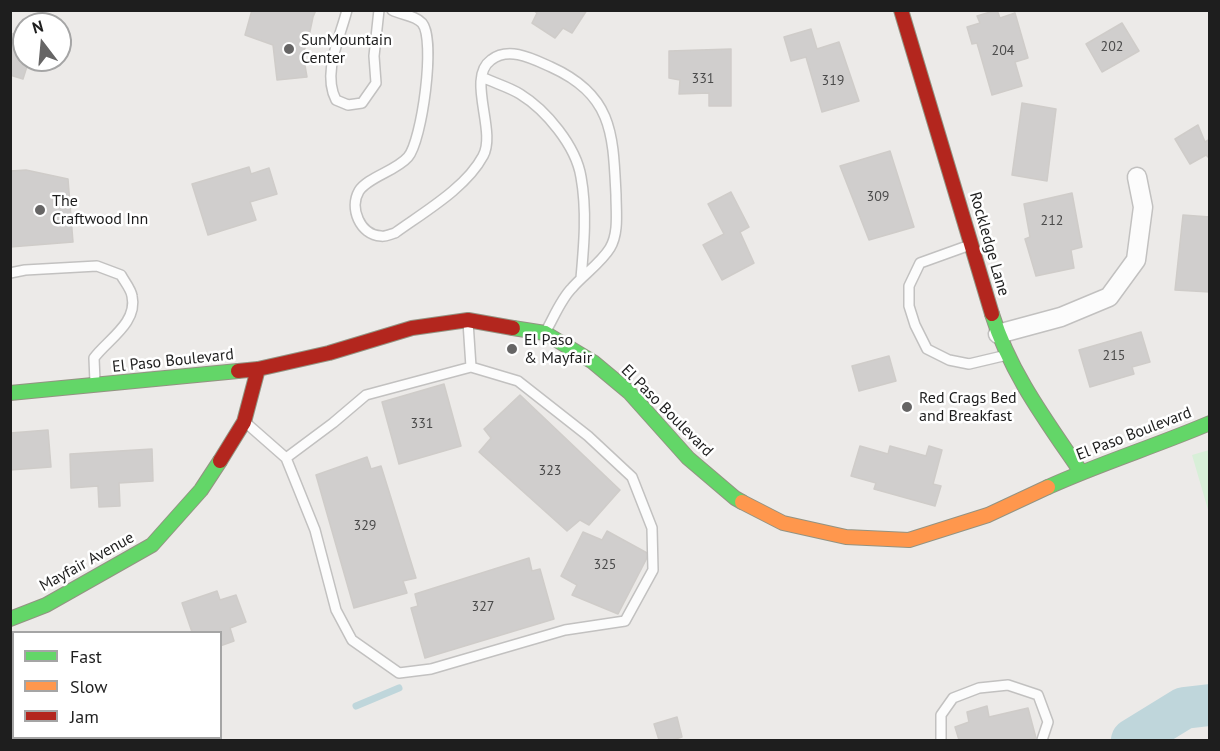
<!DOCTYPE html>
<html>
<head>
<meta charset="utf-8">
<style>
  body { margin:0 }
  #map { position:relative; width:1220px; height:751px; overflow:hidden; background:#eceae8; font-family:"PT Sans",sans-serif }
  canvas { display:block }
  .frame { position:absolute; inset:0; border:12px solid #1e1e1e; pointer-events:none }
  .legend { position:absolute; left:12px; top:631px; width:210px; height:108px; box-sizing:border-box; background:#fff; border:2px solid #a5a5a5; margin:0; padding:8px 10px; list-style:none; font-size:18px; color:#1e1e1e }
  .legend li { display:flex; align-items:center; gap:12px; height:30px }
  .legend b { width:30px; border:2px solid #a5a5a5 }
  .north { position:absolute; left:12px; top:12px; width:60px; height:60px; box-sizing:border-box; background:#fff; border:2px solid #a5a5a5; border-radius:50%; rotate:344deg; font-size:16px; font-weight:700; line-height:24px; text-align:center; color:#1e1e1e }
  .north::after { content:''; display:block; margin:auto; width:21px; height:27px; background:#666565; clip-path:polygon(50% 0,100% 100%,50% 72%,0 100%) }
</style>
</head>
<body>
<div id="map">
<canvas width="1220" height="751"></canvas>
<div class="frame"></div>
<ul class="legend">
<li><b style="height:8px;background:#63d668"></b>Fast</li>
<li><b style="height:8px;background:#ff974d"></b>Slow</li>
<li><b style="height:8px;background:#b3261e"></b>Jam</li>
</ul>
<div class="north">N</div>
</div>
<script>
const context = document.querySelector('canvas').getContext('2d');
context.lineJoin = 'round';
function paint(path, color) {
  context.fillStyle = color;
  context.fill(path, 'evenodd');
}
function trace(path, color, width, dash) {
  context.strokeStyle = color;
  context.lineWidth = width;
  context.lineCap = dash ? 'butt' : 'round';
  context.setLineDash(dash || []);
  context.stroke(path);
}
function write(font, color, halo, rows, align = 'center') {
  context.font = font + ' "PT Sans",sans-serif';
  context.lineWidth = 5;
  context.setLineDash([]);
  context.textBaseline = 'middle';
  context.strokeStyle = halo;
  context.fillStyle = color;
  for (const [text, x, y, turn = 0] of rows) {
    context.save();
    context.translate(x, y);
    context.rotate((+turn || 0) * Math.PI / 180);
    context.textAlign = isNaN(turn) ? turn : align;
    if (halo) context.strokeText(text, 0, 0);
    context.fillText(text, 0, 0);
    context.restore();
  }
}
paint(new Path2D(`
  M1209,450H1210L1209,513L1192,455Z`), '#d8efd8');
trace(new Path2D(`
  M356,706L399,688`), '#bfd6db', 7);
trace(new Path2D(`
  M1132,740L1184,708L1210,705`), '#bfd6db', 42);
const building = new Path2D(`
  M252,10H316L313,17L309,36L303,54L307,77L277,80L273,45L245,35Z
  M533,10H587L572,33L563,28L555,38L532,23L537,13Z
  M997,10L1000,18L1015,13L1028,58L1015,62L1022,86L992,95L977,43L972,44L967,27L980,23L977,16Z
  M1122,23L1139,51L1102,72L1086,44Z
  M811,29L817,49L839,42L859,101L822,112L806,57L791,61L784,37Z
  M10,33L24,38V60H29L23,79L10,75Z
  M731,49V106H709V93L679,94L680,80L669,78V51Z
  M1022,103L1056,109L1047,181L1012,175Z
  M1198,125L1205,142L1210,139V159L1206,155L1190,164L1175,139Z
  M890,151L914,227L869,240L840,166Z
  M249,167L251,174L269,168L277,194L250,202L256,220L208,235L192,184Z
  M26,170L68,179L73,242L10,247V171Z
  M731,192L749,227L740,232L754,263L722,280L703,245L724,234L708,204Z
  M1072,193L1082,247L1071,250L1074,268L1036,276L1025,239L1030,237L1024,204Z
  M1183,215L1210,217V292L1175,290Z
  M1141,332L1150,362L1132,367L1134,374L1090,387L1079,350Z
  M889,356L896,381L859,391L852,366Z
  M444,384L461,446L399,464L382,402Z
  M520,395L620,490L589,525L580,520L567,531L479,452L491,438L484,429Z
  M48,430L51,467L10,470V433Z
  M860,446L888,454L890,446L926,456L929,446L942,450L933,484L941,486L935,506L874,489L876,483L851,476Z
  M152,449L153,481L119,483L120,506L99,507L98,486L71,488L70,454Z
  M367,457L371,469L381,466L416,578L403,581L407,593L354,608L316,475Z
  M607,531L649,554L618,614L572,595L577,585L561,576L583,532L602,540Z
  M529,558L532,571L540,569L554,619L425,658L411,608L418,606L415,594Z
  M217,591L220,600L236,595L246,622L230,628L234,641L220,646V632H192L182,603Z
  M987,706L989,717L1028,708L1036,738L1026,740H959L955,727L969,722L967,712Z
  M677,717L682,737L672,740H659L654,724Z`);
paint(building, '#d0cecd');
trace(building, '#cfccc9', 1.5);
const lane = new Path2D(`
  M347,10C340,38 322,73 336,100L348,105L362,103L376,83L374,56L379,10
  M392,10C401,15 415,15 422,23C436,39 422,141 408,157C396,171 368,177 359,191C349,208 360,235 381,236C385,237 391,234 395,233C424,212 466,188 483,156C497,131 466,78 491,60C509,46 533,59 551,67C613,95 613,134 616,195C616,212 619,233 610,248C601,263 583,275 572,288C561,299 554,317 546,331
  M482,77C494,83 509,87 520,94C546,110 576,146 581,177C587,210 584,245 581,278
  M970,245L920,263L909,286V306L915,325L927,349L949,360L969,364L1007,355
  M10,273L25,270L97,266L121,275C124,281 131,289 132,296C138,323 107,340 94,358L95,382
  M468,322L471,367
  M471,367L518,381L588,436L632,477L652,528L653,570L625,621L565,630L431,669L399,673L352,640L336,610L315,530L286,458L333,423L366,395Z
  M245,422L286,458
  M941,740V715L953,698L979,688L1008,685L1038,695L1048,722L1042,740`);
const street = new Path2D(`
  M998,334L1061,317L1109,297L1136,260L1143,207L1137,177`);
const fast = new Path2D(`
  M992,314C1010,373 1047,422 1081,472
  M513,328L545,333L593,362L629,392L688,458L735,498L742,502
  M10,393L238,371
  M1048,487C1101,463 1156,446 1210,423
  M10,619L46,605L152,545L201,490L220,461`);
const slow = new Path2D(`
  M742,502L783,523L846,537L909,540L988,515L1048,487`);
const jam = new Path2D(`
  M901,10L992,314
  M238,371L258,369L329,353L412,328L468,320L513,328
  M220,461L244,422L258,369`);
trace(lane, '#c2c1c0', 12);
trace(street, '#c2c1c0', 21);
trace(fast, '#939382', 16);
trace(slow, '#939382', 16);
trace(jam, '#939382', 16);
trace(lane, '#fcfcfc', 9);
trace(street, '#fcfcfc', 18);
trace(fast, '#63d668', 14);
trace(slow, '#ff974d', 14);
trace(jam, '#b3261e', 14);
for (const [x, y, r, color] of [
  [289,49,6,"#666565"],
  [40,210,6,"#666565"],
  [512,349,6,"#666565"],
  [907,407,6,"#666565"]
]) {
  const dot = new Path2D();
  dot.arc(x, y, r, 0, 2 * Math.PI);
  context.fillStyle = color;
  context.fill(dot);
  trace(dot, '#fff', 2);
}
write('14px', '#4a4a4a', null, [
  ["202",1112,47],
  ["204",1003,51],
  ["331",703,79],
  ["319",833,81],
  ["309",878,197],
  ["212",1052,221],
  ["215",1114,356],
  ["331",422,424],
  ["323",550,471],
  ["329",365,526],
  ["325",605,565],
  ["327",483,607]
]);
write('16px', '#1e1e1e', '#fff', [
  ["SunMountain",301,40],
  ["Center",301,58],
  ["The",52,201],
  ["Craftwood Inn",52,219],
  ["El Paso",524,340],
  ["& Mayfair",524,358],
  ["Red Crags Bed",919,398],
  ["and Breakfast",919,416]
], 'left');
write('16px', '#1e1e1e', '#fff', [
  ["Rockledge Lane",989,244,74],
  ["El Paso Boulevard",173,361,-6],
  ["El Paso Boulevard",667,411,45],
  ["El Paso Boulevard",1134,434,-21],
  ["Mayfair Avenue",87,562,-29]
]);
</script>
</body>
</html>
